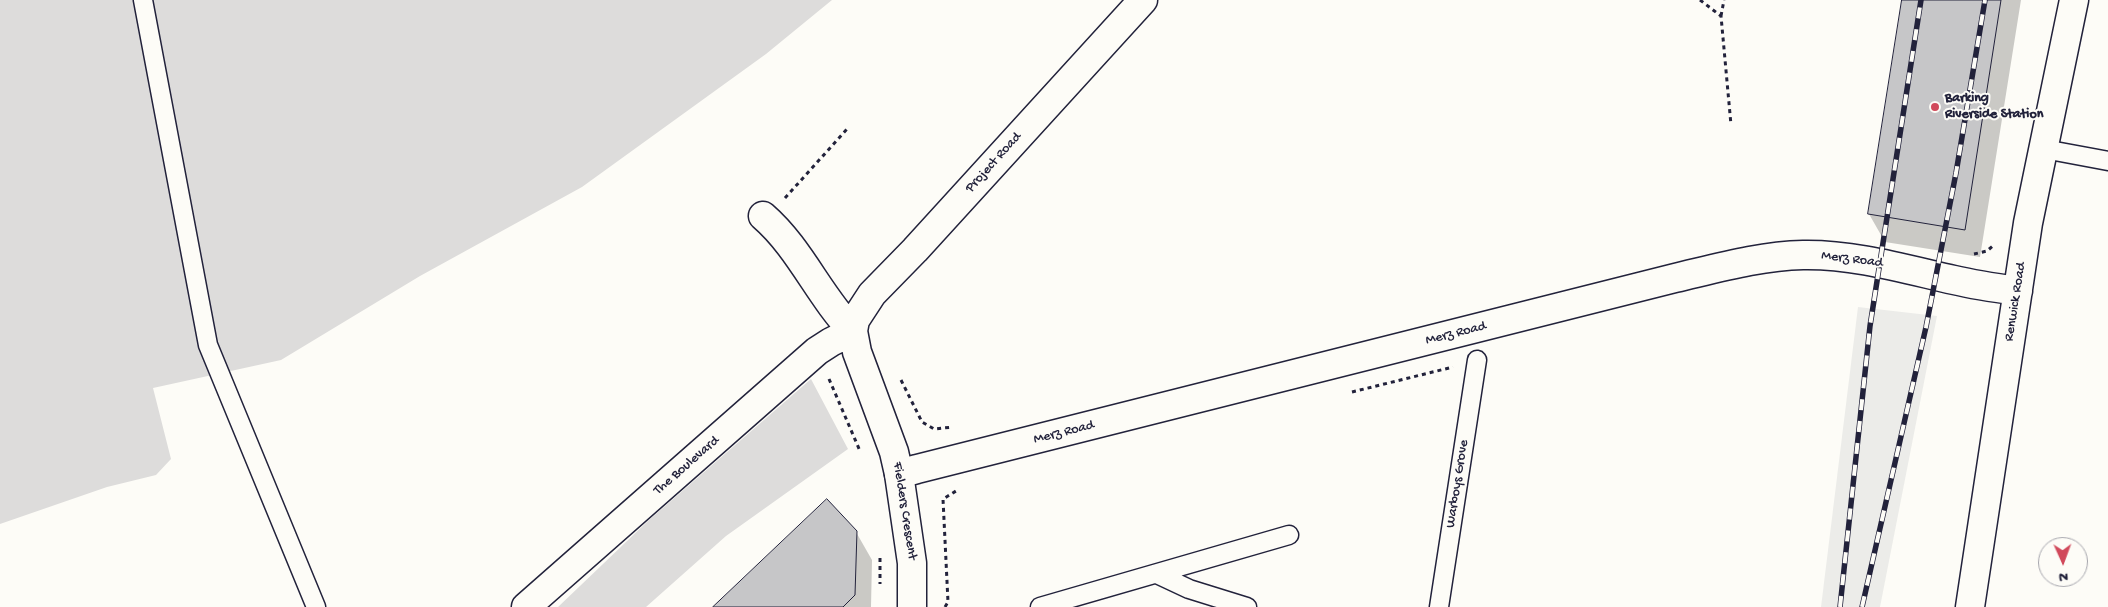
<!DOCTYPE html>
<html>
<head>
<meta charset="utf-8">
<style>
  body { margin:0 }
  #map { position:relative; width:2108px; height:607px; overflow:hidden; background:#fdfcf7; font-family:"Gochi Hand",sans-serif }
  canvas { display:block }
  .north { position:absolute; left:2038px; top:537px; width:50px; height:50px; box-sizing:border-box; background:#fdfcf7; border:1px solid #a5a5ac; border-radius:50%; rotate:178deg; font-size:14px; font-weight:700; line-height:20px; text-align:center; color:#22223b }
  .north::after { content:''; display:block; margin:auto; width:18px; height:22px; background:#d1495b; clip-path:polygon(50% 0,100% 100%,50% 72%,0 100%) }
</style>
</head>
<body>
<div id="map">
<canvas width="2108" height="607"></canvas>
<div class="north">N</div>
</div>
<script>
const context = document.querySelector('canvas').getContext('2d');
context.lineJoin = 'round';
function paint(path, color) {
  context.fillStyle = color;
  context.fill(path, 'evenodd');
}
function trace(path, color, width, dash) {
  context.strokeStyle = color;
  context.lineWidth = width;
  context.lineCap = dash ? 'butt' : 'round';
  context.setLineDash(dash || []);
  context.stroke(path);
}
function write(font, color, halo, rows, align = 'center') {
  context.font = font + ' "Gochi Hand",sans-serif';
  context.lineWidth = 4;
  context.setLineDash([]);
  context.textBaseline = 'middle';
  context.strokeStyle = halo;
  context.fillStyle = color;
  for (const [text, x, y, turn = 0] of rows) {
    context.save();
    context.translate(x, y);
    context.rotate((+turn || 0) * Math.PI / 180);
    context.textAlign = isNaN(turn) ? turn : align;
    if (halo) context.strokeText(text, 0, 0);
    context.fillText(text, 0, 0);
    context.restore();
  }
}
paint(new Path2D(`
  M1858,307L1937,316L1880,607H1821Z`), '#ecece9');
paint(new Path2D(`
  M0,0H832L766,54L582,187L420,276L281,360L153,388L171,459L156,475L107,487L0,524Z
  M811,379L848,449L726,536L646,607H558L649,520Z`), '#dddcdb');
paint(new Path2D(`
  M1903,0H2021L1980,257L1885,242L1869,214Z
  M856,532L872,560L871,607H715Z`), '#0003');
const building = new Path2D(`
  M1902,0H2001L1965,230L1868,214Z
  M827,499L857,531L855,595L843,607H713Z`);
paint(building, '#c6c6c8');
trace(building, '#22223b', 1);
const lane = new Path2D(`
  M143,0L208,345L316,607
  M2044,149L2108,161
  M1157,574L1189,589L1247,607
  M1040,607L1289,535
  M1439,607L1477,360`);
const street = new Path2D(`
  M763,216C800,248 819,296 853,331
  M899,474L894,452L857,352L853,331L855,320L872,294L915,250L1143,0
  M526,607L817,351L831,342L853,331`);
const secondary = new Path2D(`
  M912,607V563L899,474L917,469L1675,278C1718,268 1760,256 1803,255C1854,254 1905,269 1954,280C1975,285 1996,288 2018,291
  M1970,607L2028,223L2074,0`);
trace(lane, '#22223b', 21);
trace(street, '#22223b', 31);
trace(secondary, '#22223b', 31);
trace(new Path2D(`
  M1700,0L1721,16L1731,125
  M1721,16L1724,0
  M785,198L848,128
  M1974,254L1987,251L1995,244
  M829,379L860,451
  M901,380L922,422L934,429L953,427
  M1352,392L1453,367
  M880,558V584
  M945,607L948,602L943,499L956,491`), '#22223b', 3, [4, 4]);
trace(lane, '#fdfcf7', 18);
trace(street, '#fdfcf7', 28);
trace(secondary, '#fdfcf7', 28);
const rail = new Path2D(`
  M1840,607L1870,326L1921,0
  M1862,607L1926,327L1956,173L1985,0`);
trace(rail, '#22223b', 5.5);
trace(rail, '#fdfcf7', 4, [11]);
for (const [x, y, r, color] of [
  [1935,107,5,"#d1495b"]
]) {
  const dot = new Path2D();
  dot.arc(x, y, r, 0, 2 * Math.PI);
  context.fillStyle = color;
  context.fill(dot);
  trace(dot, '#fdfcf7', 2);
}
write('bold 14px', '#22223b', '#fdfcf7', [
  ["Barking",1945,99],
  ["Riverside Station",1945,115]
], 'left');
write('14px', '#22223b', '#fdfcf7', [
  ["Project Road",994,163,-48],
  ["Merz Road",1852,260,7],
  ["Renwick Road",2016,302,-81],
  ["Merz Road",1456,334,-14],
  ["Merz Road",1064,433,-14],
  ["The Boulevard",687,466,-41],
  ["Warboys Grove",1458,484,-81],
  ["Fielders Crescent",904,511,81]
]);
</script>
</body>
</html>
